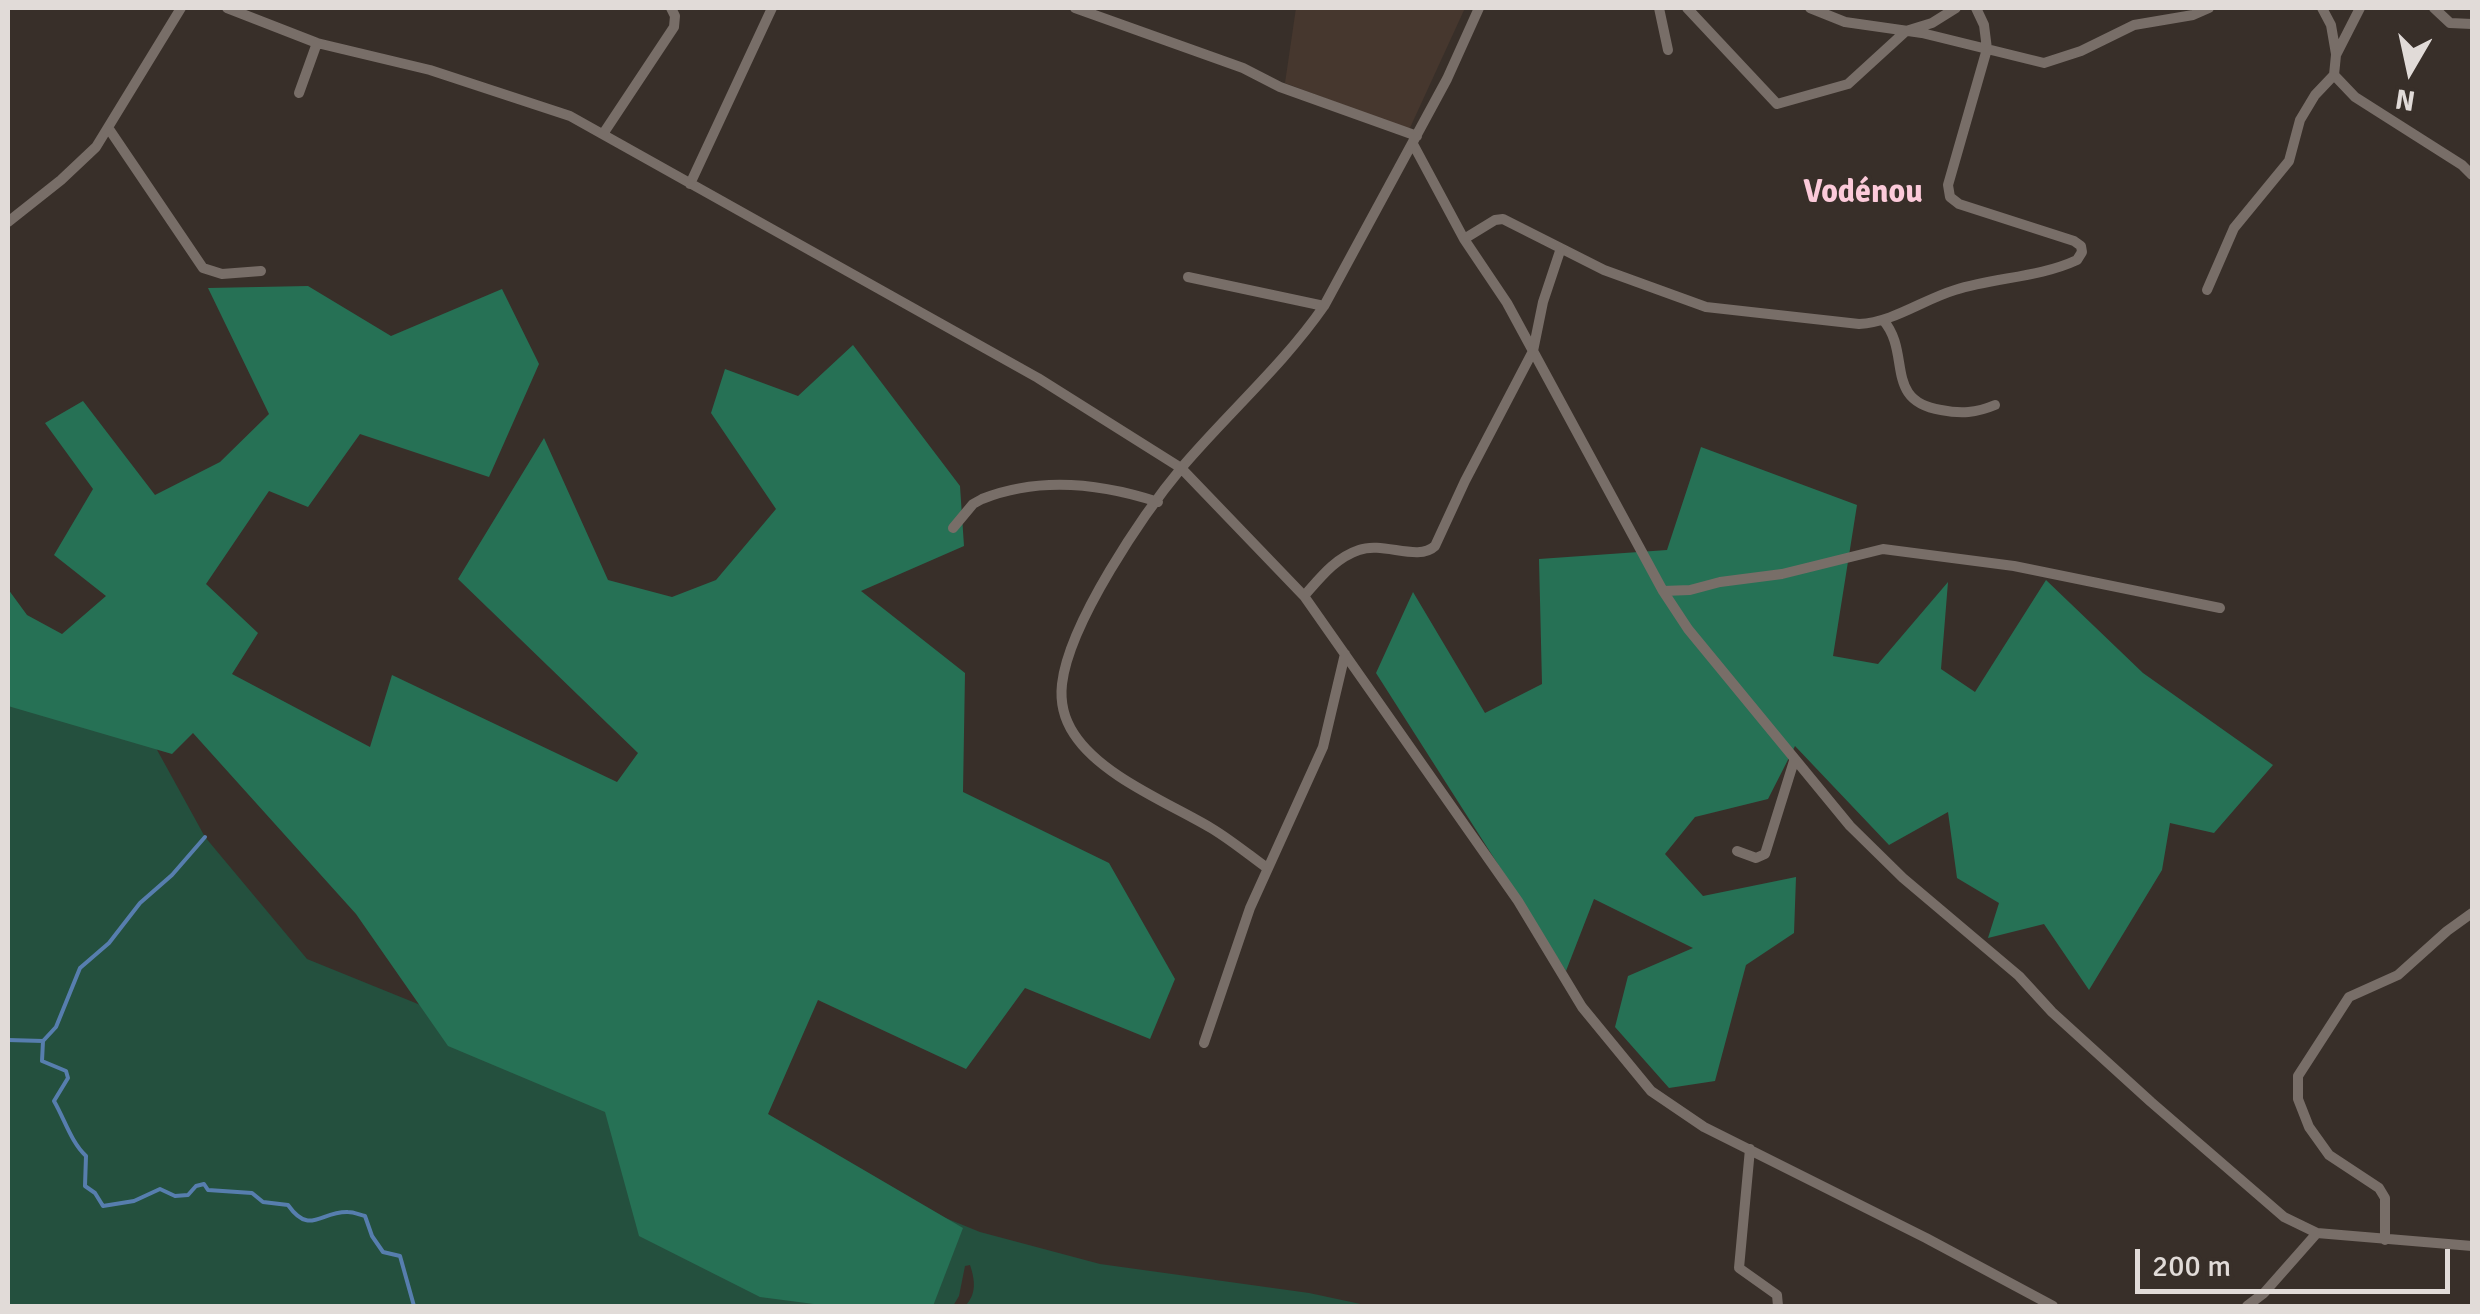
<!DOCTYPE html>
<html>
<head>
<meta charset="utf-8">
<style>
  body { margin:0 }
  #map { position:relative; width:2480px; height:1314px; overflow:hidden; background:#382f29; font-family:Signika,sans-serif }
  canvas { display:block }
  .frame { position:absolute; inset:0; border:10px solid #e1dbd8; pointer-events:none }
  .north { position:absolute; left:2360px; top:20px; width:100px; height:100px; -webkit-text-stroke:8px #382f29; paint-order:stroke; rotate:189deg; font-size:28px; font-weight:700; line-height:40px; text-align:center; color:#e1dbd8 }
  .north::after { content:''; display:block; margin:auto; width:35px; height:45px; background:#e1dbd8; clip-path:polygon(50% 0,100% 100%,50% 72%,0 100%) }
  .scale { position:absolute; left:2135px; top:1249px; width:315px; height:45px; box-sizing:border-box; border:5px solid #e1dbd8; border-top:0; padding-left:12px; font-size:30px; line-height:35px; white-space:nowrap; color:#e1dbd8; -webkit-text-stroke:8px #382f29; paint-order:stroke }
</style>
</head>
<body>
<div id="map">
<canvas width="2480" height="1314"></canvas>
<div class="frame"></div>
<div class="north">N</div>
<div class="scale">200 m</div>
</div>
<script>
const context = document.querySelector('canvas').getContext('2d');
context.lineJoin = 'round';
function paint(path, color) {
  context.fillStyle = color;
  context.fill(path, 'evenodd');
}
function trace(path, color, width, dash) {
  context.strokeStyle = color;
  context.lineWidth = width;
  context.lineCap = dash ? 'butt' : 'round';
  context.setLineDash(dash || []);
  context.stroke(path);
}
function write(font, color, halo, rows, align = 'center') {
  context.font = font + ' Signika,sans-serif';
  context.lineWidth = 8;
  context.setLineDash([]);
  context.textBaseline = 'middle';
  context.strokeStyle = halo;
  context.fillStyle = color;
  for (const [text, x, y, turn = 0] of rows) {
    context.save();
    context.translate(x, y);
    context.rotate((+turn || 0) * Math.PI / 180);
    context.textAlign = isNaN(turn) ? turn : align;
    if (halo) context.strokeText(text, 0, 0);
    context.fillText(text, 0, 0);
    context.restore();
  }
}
paint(new Path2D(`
  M1296,8H1465L1409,130L1285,83Z`), '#46372e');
paint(new Path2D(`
  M8,686L156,748L205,837L307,959L980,1232L1100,1264L1309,1293L1370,1306H965C977,1294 975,1280 970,1265L965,1266L959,1296L953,1306H8Z`), '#24503e');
paint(new Path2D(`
  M308,286L391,336L502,289L539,364L489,477L360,434L308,507L269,491L206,584L258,633L232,674L370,747L392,675L617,782L638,753L458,579L544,438L608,580L672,597L716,580L776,509L711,413L725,369L798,396L853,345L960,486L964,546L861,591L965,673L963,792L1109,863L1175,979L1150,1039L1025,988L966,1069L818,1000L768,1114L963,1228L933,1306H829L760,1297L639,1236L605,1112L448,1046L356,914L193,733L172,754L8,706V589L27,615L62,634L106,596L54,555L93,489L45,423L83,401L155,495L220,462L269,414L208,288Z
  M1701,447L1857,505L1833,656L1878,664L1948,582L1941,669L1975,692L2046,580L2143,673L2273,765L2214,833L2170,823L2162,870L2089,990L2044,924L1988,938L1999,903L1957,878L1948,812L1889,845L1795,746L1768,799L1695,817L1665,854L1703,896L1796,877L1794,933L1746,965L1715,1081L1669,1088L1615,1027L1628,976L1693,948L1594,899L1566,971L1376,673L1413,592L1485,713L1542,684L1539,559L1667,550Z`), '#267155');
trace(new Path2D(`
  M205,837L172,875L140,903L109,943L80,968L56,1027L43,1041L42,1061L66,1071L68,1078L54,1101C65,1120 71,1142 86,1156L85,1186L95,1193L103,1206L134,1201L160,1189L175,1196L188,1195L196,1186L204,1184L208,1190L252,1193L263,1202L288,1205C310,1236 320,1211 348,1212C354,1212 360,1215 365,1216L372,1236L383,1252L400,1256L414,1306
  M8,1040L43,1041`), '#577eae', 4);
trace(new Path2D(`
  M227,8L317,43L430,70L570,116L1038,378L1181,468L1304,596L1518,901L1582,1007L1651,1091L1704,1127L1926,1238L2053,1306
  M1075,8L1243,68L1280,87L1417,136
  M1659,8L1668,50
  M1687,8L1777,104L1848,84L1906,31L1932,23L1956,8
  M1810,8L1845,22L1922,33L2044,63L2081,51L2134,25L2193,15L2209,8
  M2322,8L2331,25L2336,54
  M2360,8L2336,55L2334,75L2355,97L2462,165L2472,175
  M2434,8L2450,23L2472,24
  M299,93L317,43
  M109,129L203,268L222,274L261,271
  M603,134L674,27L675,16L671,8
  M1413,144L1464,239L1507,303L1663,591L1688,629L1850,826L1903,878L2019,976L2052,1012L2151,1102L2284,1217L2317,1233L2472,1246
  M690,184L772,8
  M8,222L61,180L96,147L181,8
  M1464,239L1495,220L1503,219L1604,270L1706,307L1859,324C1894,322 1922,300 1955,290C1995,277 2038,278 2077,260L2082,252L2081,246L2074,241L1959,204L1950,197L1948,185L1987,49L1984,25L1976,8
  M1188,277L1324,306
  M2207,290L2234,228L2289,161L2300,120L2315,95L2334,75
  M1883,320C1912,353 1883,401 1941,410C1961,414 1976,413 1995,405
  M953,528L973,504L982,499C1040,476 1100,483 1158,502
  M1663,591L1690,590L1720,582L1782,574L1883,549L2014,566L2220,608
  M1304,596C1320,578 1335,558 1359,550C1383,541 1418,562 1435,546L1465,481L1533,351L1543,302L1560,251
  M1737,851L1756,858L1765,854L1794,761
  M1267,868C1249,855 1231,840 1211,828C1169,803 1101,776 1074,734C1064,719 1060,702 1062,684C1069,623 1143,514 1183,466C1229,412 1283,365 1324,306L1447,79L1479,8
  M1204,1043L1250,908L1323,747L1345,654
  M1750,1149L1739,1268L1777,1295L1778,1306
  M2385,1240V1198L2379,1188L2329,1155L2309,1127L2298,1099V1076L2349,997L2398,975L2447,931L2472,913
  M2247,1306L2264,1293L2317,1233`), '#786e68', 10);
write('bold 32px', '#fccada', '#382f29', [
  ["Vodénou",1863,194]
]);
</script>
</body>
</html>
